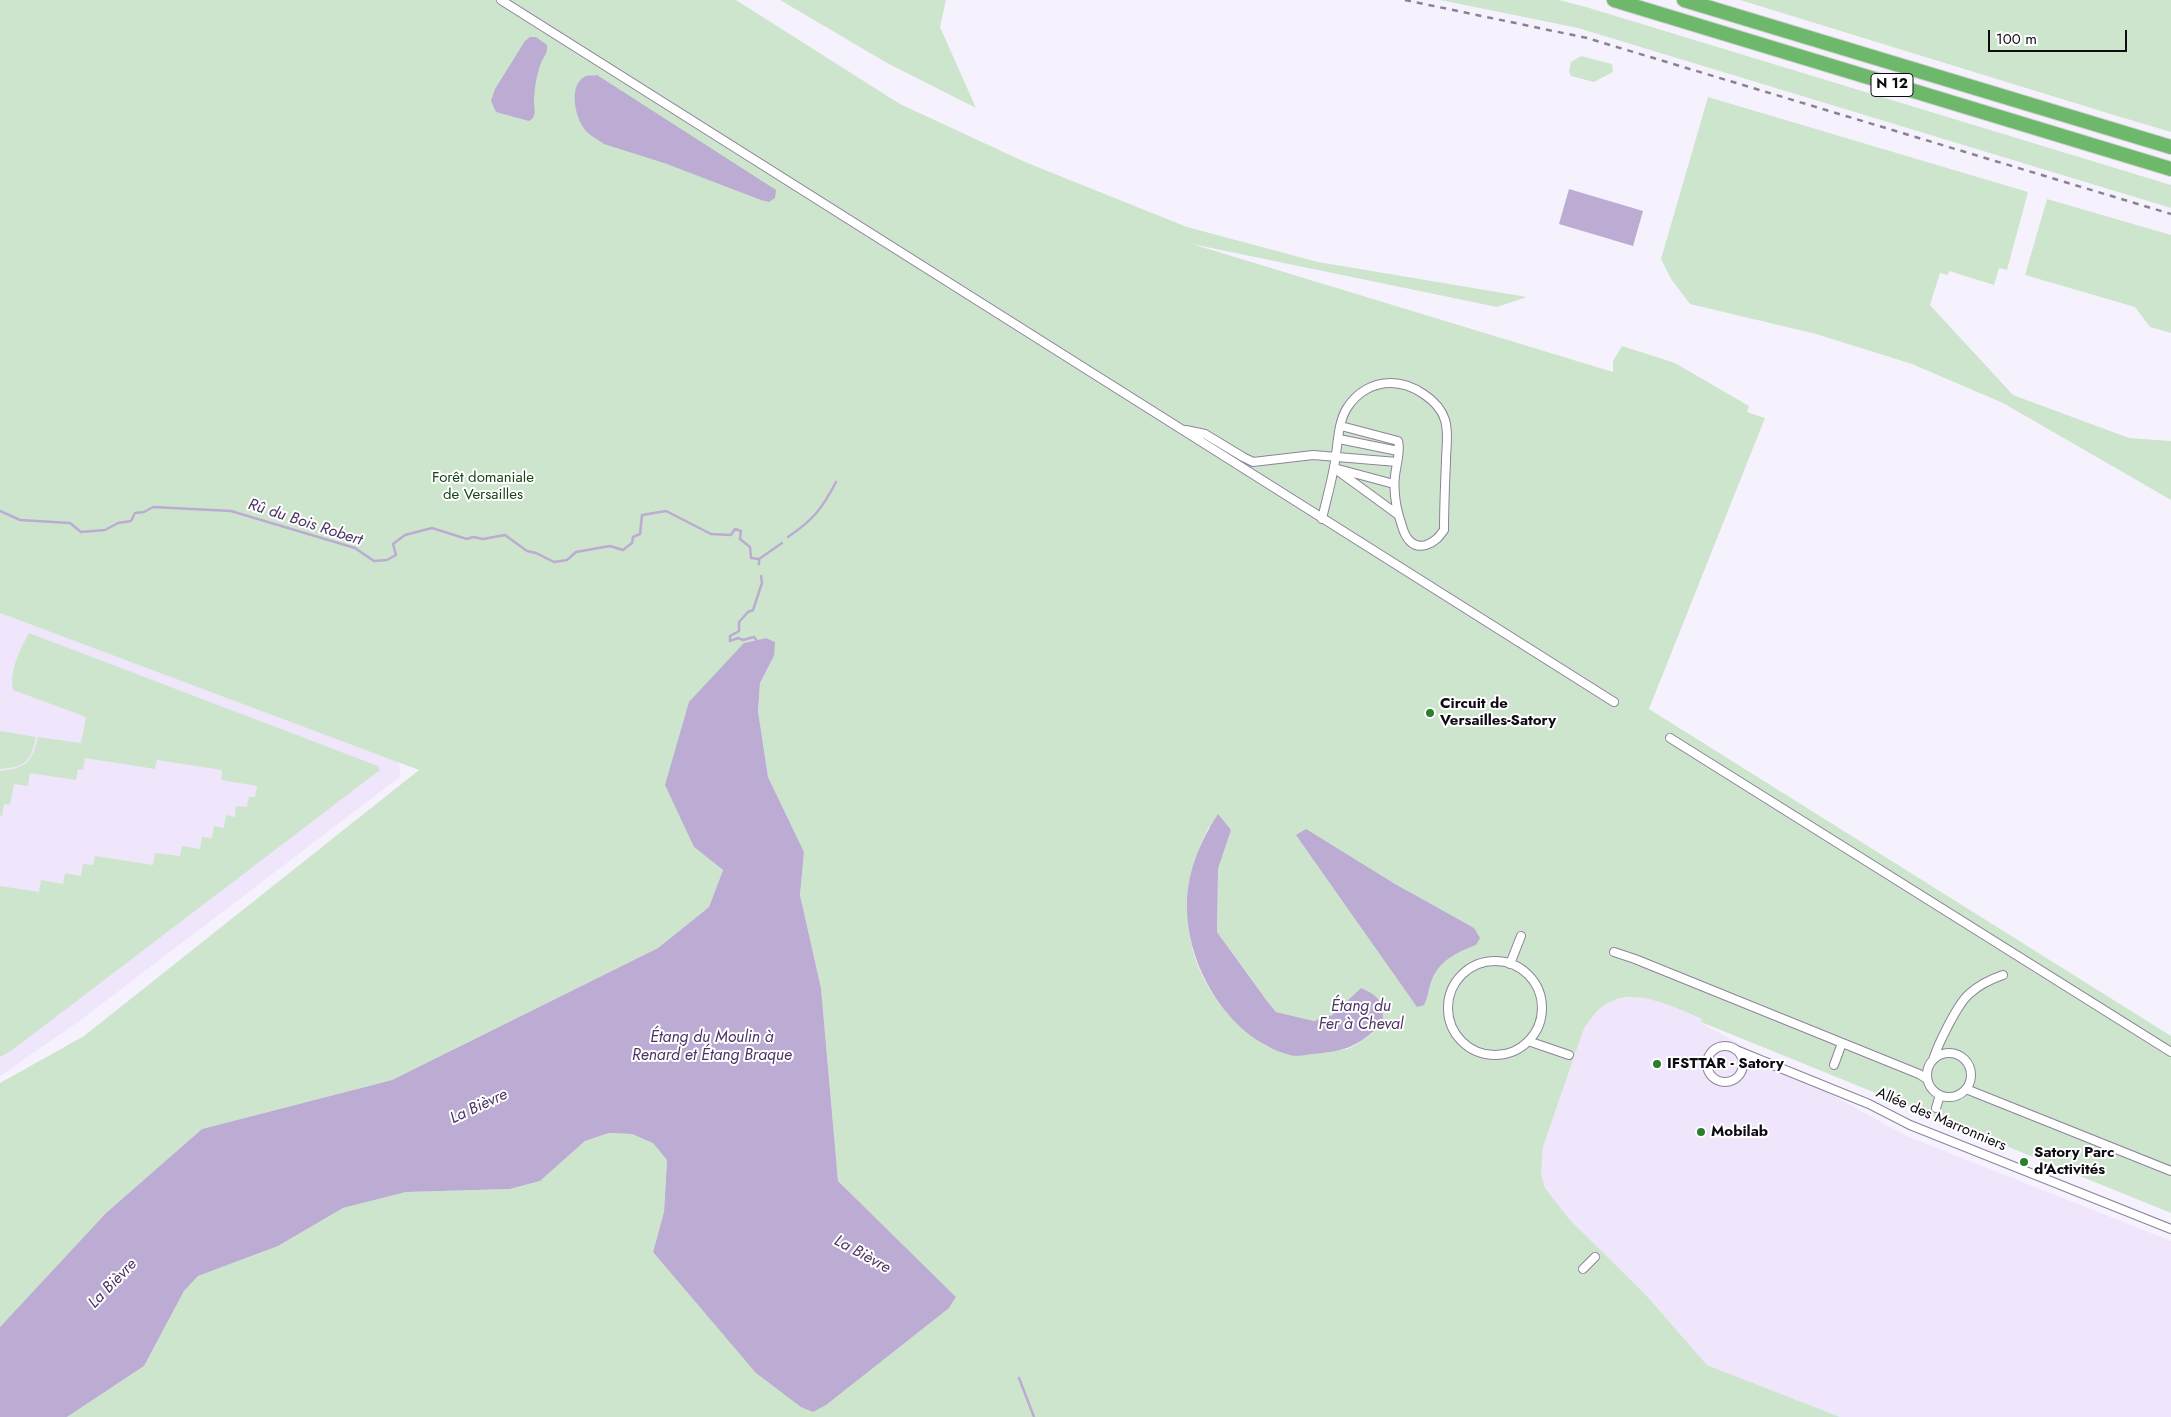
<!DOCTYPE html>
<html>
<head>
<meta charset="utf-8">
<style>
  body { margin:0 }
  #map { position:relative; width:2171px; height:1417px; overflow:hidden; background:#f6f2fd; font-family:Jost,sans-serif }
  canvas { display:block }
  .scale { position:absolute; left:1988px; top:30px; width:139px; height:22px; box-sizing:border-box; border:2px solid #0f0b14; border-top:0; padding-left:6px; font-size:15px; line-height:18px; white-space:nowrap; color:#0f0b14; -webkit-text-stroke:4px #fff; paint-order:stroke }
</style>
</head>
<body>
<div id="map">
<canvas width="2171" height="1417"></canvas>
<div class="scale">100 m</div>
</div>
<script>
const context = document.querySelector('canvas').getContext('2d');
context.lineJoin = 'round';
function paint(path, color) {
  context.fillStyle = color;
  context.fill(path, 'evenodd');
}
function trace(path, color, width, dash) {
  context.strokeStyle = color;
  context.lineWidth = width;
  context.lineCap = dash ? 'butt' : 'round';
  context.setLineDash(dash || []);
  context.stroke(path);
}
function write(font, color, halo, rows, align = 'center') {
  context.font = font + ' Jost,sans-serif';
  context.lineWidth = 4;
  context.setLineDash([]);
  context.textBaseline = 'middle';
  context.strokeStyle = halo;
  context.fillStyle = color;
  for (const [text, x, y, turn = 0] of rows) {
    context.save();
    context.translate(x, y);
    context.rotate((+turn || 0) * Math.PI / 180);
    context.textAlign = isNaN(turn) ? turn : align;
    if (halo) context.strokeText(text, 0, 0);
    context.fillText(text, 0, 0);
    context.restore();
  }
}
paint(new Path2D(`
  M0,613L398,761L401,776L78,1022L0,1076Z
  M1640,996L1653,999L1702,1019L1701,1023L1907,1136L2171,1241V1417H1840L1707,1365L1645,1294L1570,1220L1545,1188L1541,1174L1543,1147L1583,1031L1589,1020L1600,1009L1613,1000Z`), '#efe6fb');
paint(new Path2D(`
  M0,0H736L900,104L1025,162L1187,227L1318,262L1527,297L1497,307L1192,244L1613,372V361L1622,346L1675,363L1749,406L1747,412L1765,418L1649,709L2171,1036V1213L1701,1022L1702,1019C1657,1000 1613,976 1583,1031L1543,1147L1541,1174L1545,1188L1570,1220L1645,1294L1707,1365L1840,1417H67L144,1366L184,1291L198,1276L278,1246L343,1208L406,1192L510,1189L540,1181L585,1141L609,1133L632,1134L654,1143L667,1160L664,1212L653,1252L949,1308L956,1297L838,1181L821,988L800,895L804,852L768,777L758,711L760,683L774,656V642L766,638L744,643L694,847L723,870L709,907L658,948L392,1080L202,1129L106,1213L0,1327V1083L84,1036L419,770L0,613ZM1209,827L1231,830L1218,869L1217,932L1267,1001L1276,1012L1314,1021L1332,1015L1361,988L1373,1033C1365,1038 1356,1046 1347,1049C1336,1052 1320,1049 1309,1050C1299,1050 1288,1051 1278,1050C1264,1048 1247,1032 1237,1023C1182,969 1173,895 1209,827Z
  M780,0H946L940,27L976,108L887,63Z
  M1440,0H1559L1586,7L2171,185V208L1578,28Z
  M1740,0H2171V132L2117,116Z
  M1581,56L1612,64L1613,72L1594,82L1571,76L1569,71L1571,62Z
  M1708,97L2028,192L2007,270L1999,268L1994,285L1949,271L1948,275L1940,273L1930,305L2013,395L2129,438L2171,441V500L2003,403L1912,364L1816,334L1690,304L1671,279L1661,259Z
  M2047,199L2171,235V333L2150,327L2135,307L2025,275Z
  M29,633L378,766L380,770L11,1051L0,1057V886L39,892L41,880L63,884L65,873L81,876L83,864L93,865L95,856L153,865L155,853L180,856L182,846L200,849L202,837L212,838L214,826L224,828L226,815L235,817L236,806L247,807L249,797H255L257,786L221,780L222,770L157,760L155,769L85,758L83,770L78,769L76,780L30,773L28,786L14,784L10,805L4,804L2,816L0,815V771C26,768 32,763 38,737L81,743L86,717L13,690C9,671 20,650 29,633Z
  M0,731L36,737C31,762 25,767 0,769Z`), '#cee5cd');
paint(new Path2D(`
  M530,37H536L547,45C548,53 544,56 541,63C536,76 534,91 534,104C535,111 536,117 529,121L496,112L491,101L495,89L525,41Z
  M597,75L776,190L775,198L769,202L761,200L667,164L604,144C597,139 587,134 583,127C575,115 568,84 586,76C589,75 594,76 597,75Z
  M1569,189L1643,211L1633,246L1559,224Z
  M766,638L775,642L774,656L760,683L758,711L768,777L804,852L800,895L821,988L838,1181L956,1297L949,1308L826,1405L813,1412L801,1407L756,1373L653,1252L664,1212L667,1160L653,1143L632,1134L609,1133L585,1141L540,1181L510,1189L406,1192L343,1208L278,1246L198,1276L184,1291L144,1366L67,1417H0V1327L106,1213L202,1129L392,1080L658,948L709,907L723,870L694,847L665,785L689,702L744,643Z
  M1218,814L1231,830L1218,869L1217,932L1267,1001L1276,1012L1314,1021L1332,1015L1361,988C1381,997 1383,1002 1383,1023C1357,1047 1347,1051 1312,1054C1305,1055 1296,1057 1290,1055C1230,1039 1188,969 1187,910C1186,875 1199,843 1218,814Z
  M1306,829L1395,884L1474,928L1480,938L1476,945C1457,952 1438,961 1431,982C1428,990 1428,998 1424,1005L1417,1007L1296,835Z`), '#bcabd2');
trace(new Path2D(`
  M0,511L20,520L70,523L81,532L105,530L118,523L131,521L135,513L144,512L153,507L231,511L355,548L374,561L387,560L396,555L393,544L405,535L432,528L467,539L473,537L483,539L505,535L527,551L536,553L554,562L567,560L576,552L610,546L623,550L632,543L633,537L640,534L642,515L666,511L711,534L731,535L735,529L741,531L740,539L750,547L751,558L759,559V564
  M788,537C813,520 822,509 836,482
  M759,559L782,543
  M757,641L754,637L743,640L738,638L730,641V636L739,631V622L748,612L753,610L762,583L761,576
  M1019,1378L1034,1417`), '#bcabd2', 2.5);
const street = new Path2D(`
  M501,0L1614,702
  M1186,430L1205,434L1243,457L1253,462L1313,455L1397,462
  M1339,439L1398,451
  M1334,468L1397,514
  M1338,469L1394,484
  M1322,519C1326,501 1331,484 1334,467C1338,448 1337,424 1347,408C1357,392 1373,383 1391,383C1412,383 1439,400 1445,420C1449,433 1446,448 1446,461C1445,484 1444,507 1444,530C1439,537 1435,542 1426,545C1412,549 1405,537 1402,526C1396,509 1393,494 1395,476C1396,465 1401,451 1398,441L1341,426
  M1670,738L2171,1052
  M1614,952L1635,959L1919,1074L1927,1079
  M1448 1008a47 47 0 1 1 94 0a47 47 0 1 1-94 0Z
  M1510,964L1521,936
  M1528,1041L1569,1055
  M1707 1064a18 18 0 1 1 36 0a18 18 0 1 1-36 0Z
  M1736,1050L1869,1104L1910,1125L2171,1229
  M1927 1075a22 22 0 1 1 44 0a22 22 0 1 1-44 0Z
  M1933,1060C1938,1044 1957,1005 1969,994C1979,985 1991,979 2003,975
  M1834,1065L1842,1043
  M1966,1089L2171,1171
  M1936,1108L1940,1095
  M1583,1269L1595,1257`);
const highway = new Path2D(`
  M1614,0L2171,169
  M1684,0L2171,147`);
trace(street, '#8d839b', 10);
trace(highway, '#d4d3d5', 16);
trace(street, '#fff', 8);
trace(highway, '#6db86a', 14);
trace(new Path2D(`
  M1405,0L1587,38L2171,214`), '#88848e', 2.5, [6, 6]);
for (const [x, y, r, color] of [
  [1430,713,5,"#2a7f2c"],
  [1657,1064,5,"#2a7f2c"],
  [1701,1132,5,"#2a7f2c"],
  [2024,1162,5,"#2a7f2c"]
]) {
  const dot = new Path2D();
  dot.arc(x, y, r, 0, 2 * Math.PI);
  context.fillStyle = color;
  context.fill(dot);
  trace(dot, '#fff', 2);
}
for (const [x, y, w] of [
  [1892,85,42]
]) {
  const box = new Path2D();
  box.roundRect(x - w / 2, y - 11.5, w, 23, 4);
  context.fillStyle = '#fff';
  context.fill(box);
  trace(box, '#0f0b14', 1);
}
write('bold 14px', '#0f0b14', null, [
  ["N 12",1892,85]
]);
write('15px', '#174317', '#fff', [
  ["Forêt domaniale",483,478],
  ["de Versailles",483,495]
]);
write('bold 15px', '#0f0b14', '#fff', [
  ["Circuit de",1440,704],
  ["Versailles-Satory",1440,721],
  ["IFSTTAR - Satory",1667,1064],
  ["Mobilab",1711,1132],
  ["Satory Parc",2034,1153],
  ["d'Activités",2034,1170]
], 'left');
write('15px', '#0f0b14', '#fff', [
  ["Allée des Marronniers",1941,1120,23]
]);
write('italic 16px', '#4b3365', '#fff', [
  ["Rû du Bois Robert",305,523,18],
  ["Étang du",1361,1007],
  ["Fer à Cheval",1361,1025],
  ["Étang du Moulin à",712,1038],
  ["Renard et Étang Braque",712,1056],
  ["La Bièvre",479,1107,-25],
  ["La Bièvre",862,1255,29],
  ["La Bièvre",113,1284,-46]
]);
</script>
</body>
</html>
